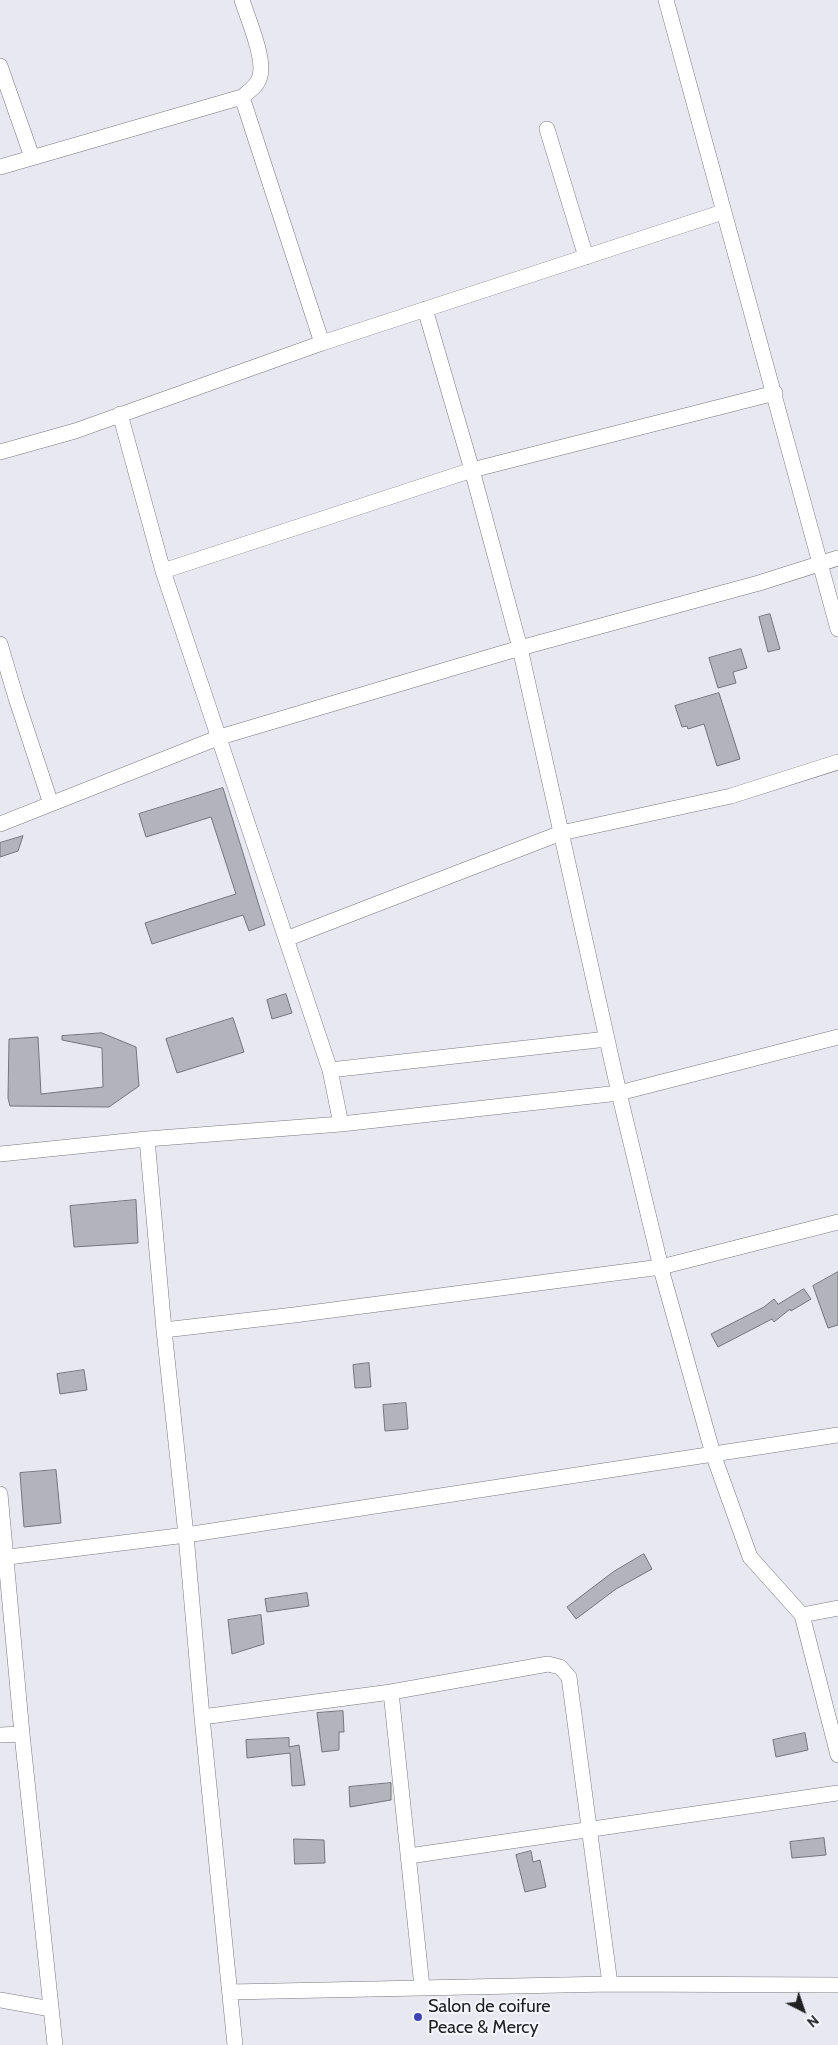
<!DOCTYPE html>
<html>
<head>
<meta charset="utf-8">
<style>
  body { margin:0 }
  #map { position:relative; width:838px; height:2045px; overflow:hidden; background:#e8e9f0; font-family:Cabin,sans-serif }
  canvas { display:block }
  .north { position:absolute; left:778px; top:1985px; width:50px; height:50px; -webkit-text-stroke:4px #f5f6fd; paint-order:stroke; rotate:139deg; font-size:14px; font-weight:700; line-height:20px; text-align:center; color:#212124 }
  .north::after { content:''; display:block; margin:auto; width:18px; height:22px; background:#212124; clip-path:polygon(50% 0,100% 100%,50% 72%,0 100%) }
</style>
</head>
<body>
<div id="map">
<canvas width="838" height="2045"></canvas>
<div class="north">N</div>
</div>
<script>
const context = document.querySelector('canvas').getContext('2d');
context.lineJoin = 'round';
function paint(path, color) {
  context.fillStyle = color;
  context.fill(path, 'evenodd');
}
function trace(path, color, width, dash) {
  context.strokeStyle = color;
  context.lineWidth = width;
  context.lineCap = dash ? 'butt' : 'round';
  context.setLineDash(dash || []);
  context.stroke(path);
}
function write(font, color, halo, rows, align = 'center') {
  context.font = font + ' Cabin,sans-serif';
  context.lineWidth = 4;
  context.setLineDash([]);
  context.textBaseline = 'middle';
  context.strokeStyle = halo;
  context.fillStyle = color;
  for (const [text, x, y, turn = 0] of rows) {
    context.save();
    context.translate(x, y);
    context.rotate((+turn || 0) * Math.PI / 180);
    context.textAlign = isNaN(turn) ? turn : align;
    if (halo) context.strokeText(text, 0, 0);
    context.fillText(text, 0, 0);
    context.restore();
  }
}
const building = new Path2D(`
  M770,614L780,649L768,652L759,617Z
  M741,649L747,668L733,672L736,683L718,688L709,658Z
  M719,693L740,759L717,766L704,724L688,729L687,726L682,727L675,706Z
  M223,788L265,925L249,931L243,915L152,944L145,923L236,894L211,817L146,837L139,814Z
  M23,836L18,851L0,857V843Z
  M286,994L292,1013L272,1019L267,1000Z
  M233,1018L244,1052L177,1073L166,1039Z
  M102,1033L136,1047L139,1086L109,1107L10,1106L8,1098L9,1039L38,1037L41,1094L103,1087L102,1048L62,1040V1036Z
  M136,1200L138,1243L74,1247L70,1206Z
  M838,1272V1325L828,1328L813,1286Z
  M804,1289L811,1299L791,1311L790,1309L774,1322L772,1319L718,1347L711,1334L764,1307L774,1299L778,1304Z
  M369,1363L371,1387L355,1388L353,1365Z
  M84,1370L87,1390L60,1394L57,1374Z
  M406,1403L408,1429L385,1431L383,1405Z
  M56,1470L61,1523L24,1527L20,1473Z
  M644,1554L652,1569L616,1589L576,1619L567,1607L613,1572Z
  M307,1593L309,1606L267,1612L265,1599Z
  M261,1615L264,1644L232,1654L228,1620Z
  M343,1711L344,1732H339V1750L322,1752L317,1713Z
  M805,1733L808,1750L776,1757L773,1740Z
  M289,1738V1747L299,1745L305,1785L292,1786L290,1753L247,1758L246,1740Z
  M391,1783V1800L350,1807L349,1787Z
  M824,1838L826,1855L792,1858L790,1842Z
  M294,1839L324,1840L325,1863L295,1864Z
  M531,1851L533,1862L540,1860L546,1887L525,1892L516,1855Z`);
paint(building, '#b3b4bb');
trace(building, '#74757b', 1);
const street = new Path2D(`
  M666,0L838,629
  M0,66L32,157
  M242,97L322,343
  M547,129L586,257
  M0,167L242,97C249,91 258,86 260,76C265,58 248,19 242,0
  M425,309L472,470L520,648L619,1093L663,1276L713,1454L750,1557L802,1615L838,1755
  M120,414L163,571
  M0,452L75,431L322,343L723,212
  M0,644L16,698L51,804
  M0,824L220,737L520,648L759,583L838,558
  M286,939L561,833L731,796L838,762
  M330,1070L607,1039
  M341,1124L330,1070L163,571L472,470L775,393
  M147,1139L164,1330L186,1535L202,1717L235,2045
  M0,1154L147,1139L341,1124L619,1093L838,1037
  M164,1330L294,1315L661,1267L838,1222
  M0,1494L22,1734L55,2045
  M0,1558L186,1535L838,1435
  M802,1615L838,1608
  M391,1692L422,1987
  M202,1717L391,1692L548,1664L560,1667L569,1677L610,1984
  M0,1735L22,1734
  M409,1856L838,1793
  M230,1992L610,1984L838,1985
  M0,2000L51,2009`);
trace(street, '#78797f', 16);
trace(street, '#fff', 15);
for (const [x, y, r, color] of [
  [418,2017,5,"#3f43b8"]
]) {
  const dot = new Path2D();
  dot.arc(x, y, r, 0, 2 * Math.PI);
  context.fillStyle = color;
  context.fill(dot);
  trace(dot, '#f5f6fd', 2);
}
write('18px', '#212124', '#f5f6fd', [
  ["Salon de coifure",428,2007],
  ["Peace & Mercy",428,2028]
], 'left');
</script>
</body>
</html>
